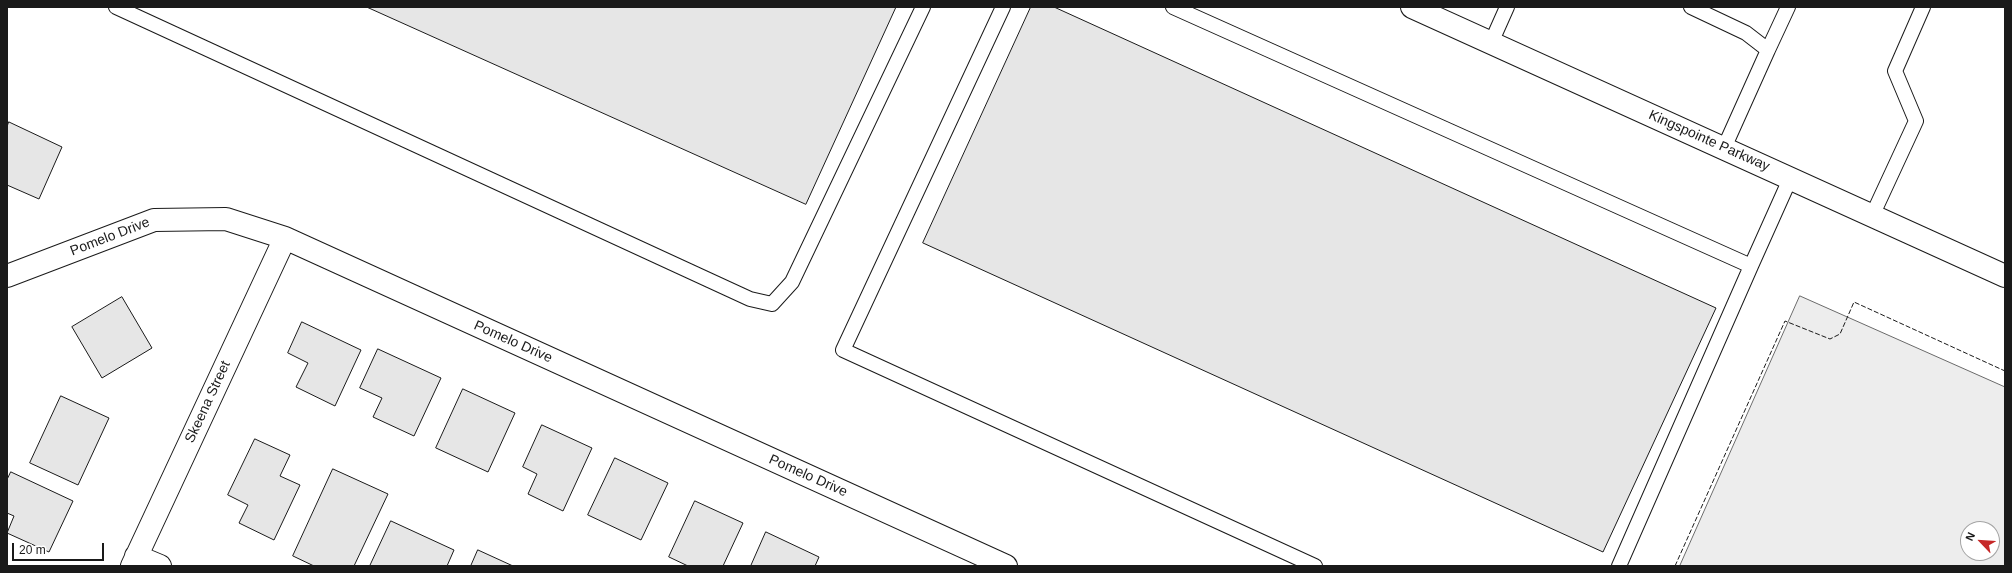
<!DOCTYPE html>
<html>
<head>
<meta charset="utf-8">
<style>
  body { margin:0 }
  #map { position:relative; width:2012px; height:573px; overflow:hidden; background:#fff; font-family:Arial,sans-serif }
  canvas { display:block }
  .frame { position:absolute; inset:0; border:8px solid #1a1a1a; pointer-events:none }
  .north { position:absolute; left:1960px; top:521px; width:40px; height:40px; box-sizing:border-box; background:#fff; border:1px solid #a3a3a3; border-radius:50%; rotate:295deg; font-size:11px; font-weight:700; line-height:16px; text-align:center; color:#1a1a1a }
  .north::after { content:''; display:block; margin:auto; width:14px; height:18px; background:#c62828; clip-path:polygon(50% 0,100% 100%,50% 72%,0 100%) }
  .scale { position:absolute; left:12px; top:543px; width:92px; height:18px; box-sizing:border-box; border:2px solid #1a1a1a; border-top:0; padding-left:5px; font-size:12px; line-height:14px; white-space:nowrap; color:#1a1a1a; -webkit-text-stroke:3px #fff; paint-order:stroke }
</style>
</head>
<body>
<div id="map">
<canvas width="2012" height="573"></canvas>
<div class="frame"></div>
<div class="north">N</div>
<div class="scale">20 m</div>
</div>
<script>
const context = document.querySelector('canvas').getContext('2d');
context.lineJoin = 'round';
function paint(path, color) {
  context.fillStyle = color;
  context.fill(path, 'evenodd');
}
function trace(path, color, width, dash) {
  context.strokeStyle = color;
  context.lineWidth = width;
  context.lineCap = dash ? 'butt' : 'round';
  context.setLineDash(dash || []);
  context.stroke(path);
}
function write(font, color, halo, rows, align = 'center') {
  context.font = font + ' Arial,sans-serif';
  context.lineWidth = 3;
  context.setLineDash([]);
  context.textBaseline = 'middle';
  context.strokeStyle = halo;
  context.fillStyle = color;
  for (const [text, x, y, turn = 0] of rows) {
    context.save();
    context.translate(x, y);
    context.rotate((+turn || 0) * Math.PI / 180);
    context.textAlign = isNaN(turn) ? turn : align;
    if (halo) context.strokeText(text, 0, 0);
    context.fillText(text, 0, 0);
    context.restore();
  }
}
const parking = new Path2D(`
  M1800,296L2005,387V566H1680ZM1968,529H1992V553H1968Z`);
paint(parking, '#ededed');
trace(parking, '#6a6a6a', 1);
const building = new Path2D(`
  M367,7H896L806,204Z
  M1031,7H1054L1716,308L1603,552L923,243Z
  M9,122L62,147L39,199L7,185V127Z
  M122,297L152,348L102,378L72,327Z
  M302,322L361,350L335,406L296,387L308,363L288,353Z
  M378,349L441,378L414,436L373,417L382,398L360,388Z
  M463,389L515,413L488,472L436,448Z
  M61,396L109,418L78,485L30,463Z
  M542,425L592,448L563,511L528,494L537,474L523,467Z
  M255,439L290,455L280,476L300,485L274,540L239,523L248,505L228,495Z
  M615,458L668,483L641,540L588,515Z
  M333,469L388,494L354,566H314L293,556Z
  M11,472L73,501L49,552L7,533L14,516L7,513V480Z
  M695,501L743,523L723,566H688L669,557Z
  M391,521L454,550L447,566H370Z
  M766,532L819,557L815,566H751Z
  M478,550L513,566H471Z`);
paint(building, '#e6e6e6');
trace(building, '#1a1a1a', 1);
const service = new Path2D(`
  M116,7L750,299L772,304L792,282L923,7
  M1003,7L843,350L1315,566
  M1173,7L1751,266L1790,179
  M1691,7L1746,33L1768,50L1724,148
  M1491,43L1507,7
  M1768,50L1788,7
  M1872,216L1916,121L1895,71L1923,7
  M1619,566L1751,266`);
const minor = new Path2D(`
  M1412,7L2005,276
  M7,276L154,220L226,219L285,238L1006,566
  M136,556L160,566
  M132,566L285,238`);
trace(service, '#1a1a1a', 16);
trace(minor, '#1a1a1a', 24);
trace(service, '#fff', 14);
trace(minor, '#fff', 22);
trace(new Path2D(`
  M1675,566L1785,321L1830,339L1840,334L1854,302L2005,371`), '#1a1a1a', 1, [5, 2]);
write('14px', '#1a1a1a', '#fff', [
  ["Kingspointe Parkway",1709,141,24],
  ["Pomelo Drive",110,237,-21],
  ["Pomelo Drive",513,342,24],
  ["Skeena Street",208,402,-65],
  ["Pomelo Drive",808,476,24]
]);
</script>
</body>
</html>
